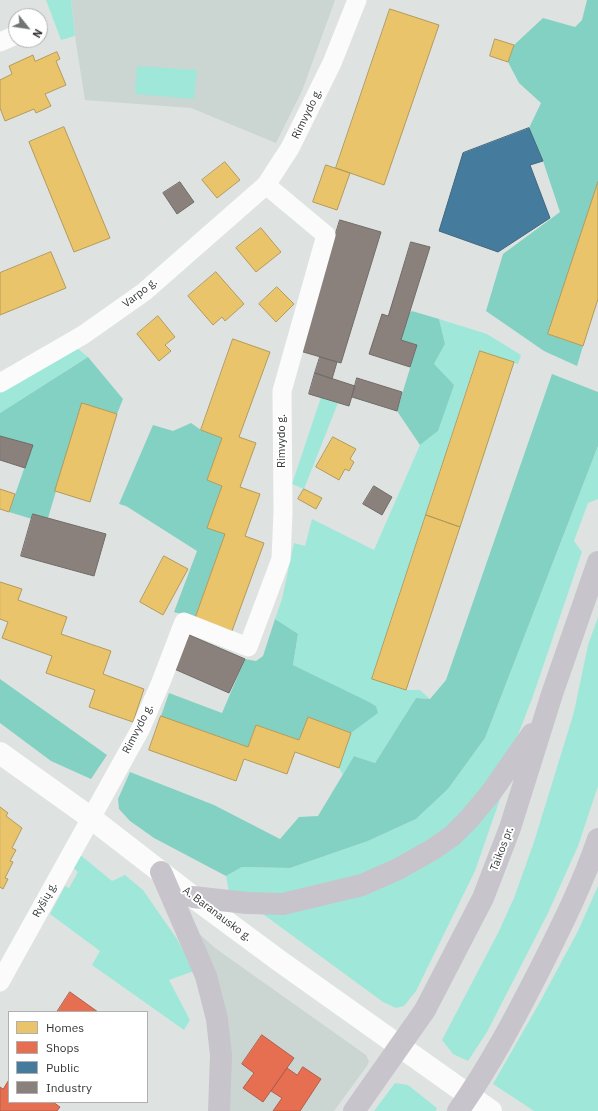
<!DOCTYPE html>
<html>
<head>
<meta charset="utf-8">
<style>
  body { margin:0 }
  #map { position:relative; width:598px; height:1111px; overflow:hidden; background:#dee3e1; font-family:"IBM Plex Sans",sans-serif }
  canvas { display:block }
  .legend { position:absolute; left:8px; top:1011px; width:140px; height:92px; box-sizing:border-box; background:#fff; border:1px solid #afafaf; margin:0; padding:5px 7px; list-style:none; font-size:12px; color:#363838 }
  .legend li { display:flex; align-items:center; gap:8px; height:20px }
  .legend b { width:20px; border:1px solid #afafaf }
  .north { position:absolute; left:8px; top:8px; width:40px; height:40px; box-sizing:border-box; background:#fff; border:1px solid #afafaf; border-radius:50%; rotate:120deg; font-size:11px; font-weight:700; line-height:16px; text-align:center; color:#363838 }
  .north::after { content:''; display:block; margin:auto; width:14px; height:18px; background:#717473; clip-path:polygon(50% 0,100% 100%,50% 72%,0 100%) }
</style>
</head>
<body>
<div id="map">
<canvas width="598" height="1111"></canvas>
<ul class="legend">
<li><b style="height:11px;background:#e9c46a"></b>Homes</li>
<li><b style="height:11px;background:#e76f51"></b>Shops</li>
<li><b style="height:11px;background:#457b9d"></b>Public</li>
<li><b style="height:11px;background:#8a817c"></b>Industry</li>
</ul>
<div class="north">N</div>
</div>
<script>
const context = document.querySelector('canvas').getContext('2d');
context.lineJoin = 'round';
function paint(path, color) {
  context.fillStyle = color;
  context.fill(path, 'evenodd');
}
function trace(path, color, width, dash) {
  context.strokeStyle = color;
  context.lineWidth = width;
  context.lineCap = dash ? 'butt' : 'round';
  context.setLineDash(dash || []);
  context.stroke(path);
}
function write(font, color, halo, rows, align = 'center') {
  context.font = font + ' "IBM Plex Sans",sans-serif';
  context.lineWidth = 4;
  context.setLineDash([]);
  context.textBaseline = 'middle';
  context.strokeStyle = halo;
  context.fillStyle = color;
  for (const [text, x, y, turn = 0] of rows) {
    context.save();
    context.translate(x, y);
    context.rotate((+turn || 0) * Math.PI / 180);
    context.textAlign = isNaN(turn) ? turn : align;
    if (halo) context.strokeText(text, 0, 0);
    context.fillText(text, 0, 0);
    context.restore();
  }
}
paint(new Path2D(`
  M71,0H335L302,91L276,143L191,108L85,100L76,43Z
  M194,929L215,948L366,1055L369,1061L367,1066L334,1111H227Z`), '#cbd5d2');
paint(new Path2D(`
  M46,0H71L75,36L61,40Z
  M137,66L197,70L194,99L135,94Z
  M439,319L487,334L521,355L518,364L479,351L372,678L406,690H420L430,699L416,698L375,763L354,756L343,775L339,768L351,733L377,713L376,706L293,665L298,635L275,619L282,599L294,543L305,546L312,519L374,550L420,445L438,431L434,364L445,344Z
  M77,348L88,357L0,413V392Z
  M321,397L338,403L304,489L292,484Z
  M598,446V499L588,503L574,541L582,552L533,696L518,735L502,764L462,818L391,867L299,897L229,892L226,876L242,867L290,868L368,841L416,819L448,789L485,738Z
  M598,617V786L578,846L548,913L487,1032L468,1061L453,1054L442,1040L498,933L514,898L534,842L574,712L588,645Z
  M500,799L475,871L416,991L404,1006L396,1008L383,1002L256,909L273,912L473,830Z
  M78,853L112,881L125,875L143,890L177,939L194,971L169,980L190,1020L184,1030L92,965L100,951L50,914L65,886L69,888L78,872L71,866Z
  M598,886V1111H534L493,1084L541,1000L578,931Z
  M395,1083L408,1085L437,1108L436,1111H374Z`), '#9fe8d9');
paint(new Path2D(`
  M587,0H598V182L548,334L583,346L577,366L544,351L486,311L503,254L560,212L543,161L529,128L541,103L519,83L508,62L514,45L543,18L575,27L582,20Z
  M412,311L439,319L445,344L434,364L454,385L438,431L420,445L397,411L417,345L401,340L409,313Z
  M88,357L123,399L117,414L82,404L48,518L33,514L32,519L9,512L32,446L0,436V413Z
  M552,374L598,392V446L485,738L448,789L416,819L368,841L290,868L242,867L226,876L154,838L130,821L119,809L118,799L130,772L214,805L280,839L299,817L318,816L354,756L375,763L416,698L430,699L446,680Z
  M191,423L201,430L222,438L207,480L222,486L208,528L225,534L195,618L174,612L197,551L126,506L119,504L153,425L173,431Z
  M275,619L298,634L293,665L367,701L376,706L378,713L351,733L308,717L299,740L256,725L248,747L161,716L169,693L222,713L245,659L256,661L263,656Z
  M0,679L107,755L91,779L51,761L0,723Z`), '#83d1c2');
const homes = new Path2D(`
  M390,9L439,25L384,185L336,168Z
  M495,39L514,45L508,62L490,56Z
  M57,52L60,59L56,61L66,85L45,94L51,106L36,113L34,109L5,121L0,108V80L12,74L9,66L33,55L35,61Z
  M64,127L110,238L74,252L29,142Z
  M225,162L240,180L217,198L202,180Z
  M326,165L350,173L337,210L313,202Z
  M598,182V299L583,346L548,334Z
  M261,228L281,252L256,272L236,248Z
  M51,252L66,288L0,315V273Z
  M216,272L244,304L225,321L222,317L213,325L188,296Z
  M277,287L294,304L276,322L259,304Z
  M158,316L175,337L165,345L171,351L159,361L137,334Z
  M233,339L270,352L239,437L256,443L240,487L260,494L245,536L264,543L232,631L195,618L225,534L207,528L222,486L207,480L222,438L201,430Z
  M480,351L514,362L460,527L426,515Z
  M82,403L117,414L90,502L55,491Z
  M333,437L356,449L350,459L354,462L349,471L345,469L339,480L316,467Z
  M0,489L15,494L9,512L0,509Z
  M304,489L322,498L316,509L298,499Z
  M426,515L460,527L406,690L372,679Z
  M164,556L188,569L163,615L140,602Z
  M0,582L22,589L18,600L67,617L61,634L111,651L103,674L144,689L133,722L89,707L95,690L46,673L52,656L2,638L8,622L0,619Z
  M161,716L248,747L256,725L299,740L308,717L351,733L339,768L295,752L287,774L244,759L236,781L149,750Z
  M0,807L8,813L6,816L22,828L12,848L16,850L10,861L13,862L5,878L8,879L3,889L0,887Z`);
paint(homes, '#e9c46a');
trace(homes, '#b39a5b', 1);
const shops = new Path2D(`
  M70,992L98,1012H57Z
  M262,1035L294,1058L263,1102L243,1088L254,1073L242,1064Z
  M303,1067L321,1079L300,1111H273L282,1098L271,1091L287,1068L297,1075Z
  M9,1080V1102H53L60,1107L57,1111H0V1087L3,1089Z`);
paint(shops, '#e76f51');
trace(shops, '#b25e4a', 1);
const public = new Path2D(`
  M529,128L543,161L530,165L550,218L498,252L439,231L463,153Z`);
paint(public, '#457b9d');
trace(public, '#40677f', 1);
const industry = new Path2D(`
  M180,182L194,202L177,214L163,193Z
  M340,220L381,232L341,363L300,351Z
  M411,242L430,247L401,340L417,345L410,367L369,354L382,314L388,316Z
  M320,357L337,362L332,379L315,373Z
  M315,373L355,386L349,406L309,394Z
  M357,378L402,392L397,411L352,397Z
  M0,436L33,445L25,468L0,460Z
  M374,486L392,497L382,515L363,504Z
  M33,514L106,534L94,576L21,556Z
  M187,634L245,659L229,693L172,668Z`);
paint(industry, '#8a817c');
trace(industry, '#716b68', 1);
trace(new Path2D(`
  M0,42L16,35
  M0,383L83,335L144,292L266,185L290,148L332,63L357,0
  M0,982L140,730L161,682L184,622L248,647L281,559L283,512L282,391L326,235L266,185`), '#fafbfa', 19);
trace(new Path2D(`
  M0,753L91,818L193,897L281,962L491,1111`), '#fafbfa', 22);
trace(new Path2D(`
  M161,872L206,976L217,1019L221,1055L219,1111
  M193,897L247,903L283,904L362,885L398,869L432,850L452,836L469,819L490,794L532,734
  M354,1111L425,1010L483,898L510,828L552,694L598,562
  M458,1111C490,1066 516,1016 541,967C562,925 583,883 598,839`), '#c8c4cb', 22);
write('11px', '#363838', '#fff', [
  ["Rimvydo g.",307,114,-64],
  ["Varpo g.",140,293,-38],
  ["Rimvydo g.",282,441,-90],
  ["Rimvydo g.",138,729,-63],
  ["Taikos pr.",502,849,-69],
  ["Ryšių g.",45,900,-61],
  ["A. Baranausko g.",217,914,37]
]);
</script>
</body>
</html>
